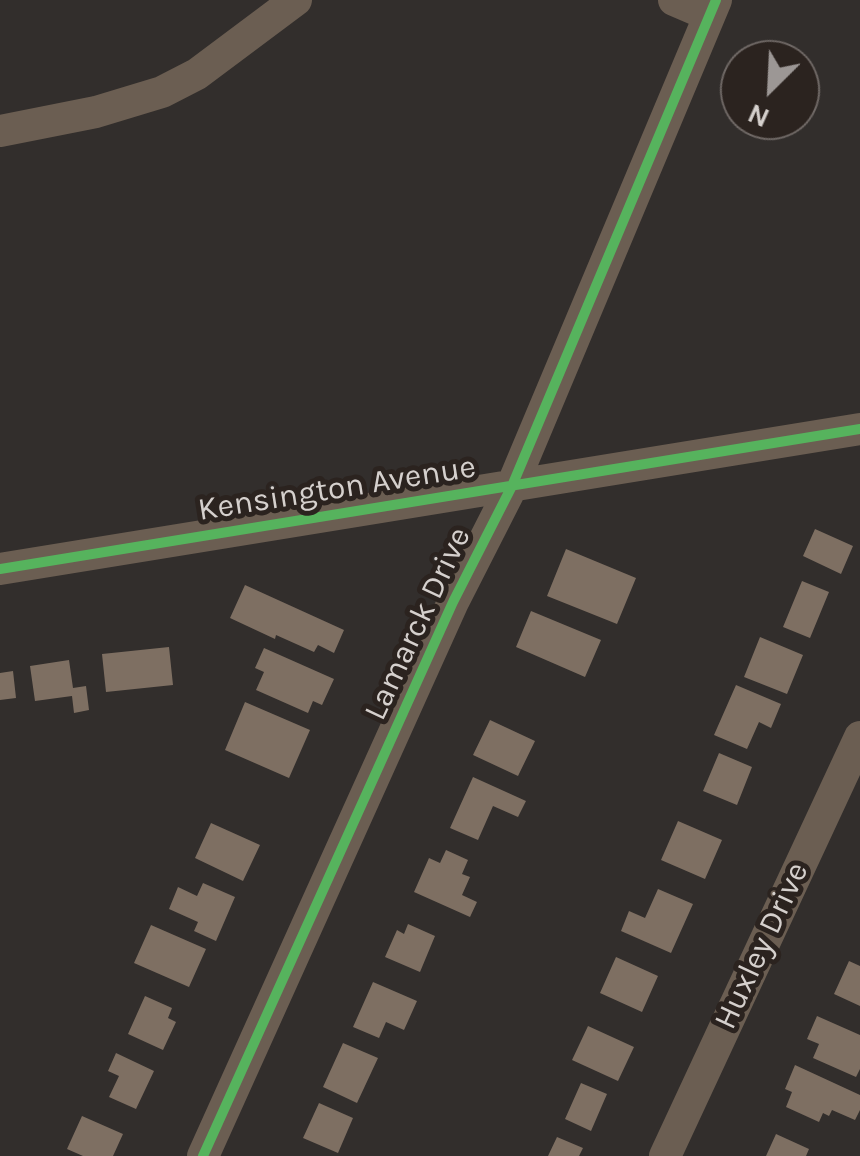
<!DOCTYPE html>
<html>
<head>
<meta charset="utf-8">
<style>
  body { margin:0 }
  #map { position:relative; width:860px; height:1156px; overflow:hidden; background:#322e2c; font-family:Karla,sans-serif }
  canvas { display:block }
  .north { position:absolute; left:720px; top:40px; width:100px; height:100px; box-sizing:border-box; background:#2b231f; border:2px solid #6f6865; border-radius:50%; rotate:204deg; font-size:28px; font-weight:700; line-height:40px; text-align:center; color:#d5d0cd }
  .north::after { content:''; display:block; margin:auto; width:35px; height:45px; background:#9c9795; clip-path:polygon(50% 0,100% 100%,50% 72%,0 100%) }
</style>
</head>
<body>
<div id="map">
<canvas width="860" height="1156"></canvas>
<div class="north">N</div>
</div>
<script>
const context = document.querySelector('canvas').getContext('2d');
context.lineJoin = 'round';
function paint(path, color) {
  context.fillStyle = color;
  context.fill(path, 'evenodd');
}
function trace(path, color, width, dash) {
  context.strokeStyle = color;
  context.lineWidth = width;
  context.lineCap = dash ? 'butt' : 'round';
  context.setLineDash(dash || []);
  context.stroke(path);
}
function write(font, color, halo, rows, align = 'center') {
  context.font = font + ' Karla,sans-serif';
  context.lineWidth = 10;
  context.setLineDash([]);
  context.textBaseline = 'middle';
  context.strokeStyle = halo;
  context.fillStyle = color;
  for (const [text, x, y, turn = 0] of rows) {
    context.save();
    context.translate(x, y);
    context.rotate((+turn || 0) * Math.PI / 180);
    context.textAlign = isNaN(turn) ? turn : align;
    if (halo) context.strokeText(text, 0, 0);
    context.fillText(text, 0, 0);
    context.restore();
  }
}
paint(new Path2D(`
  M815,529L853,546L841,574L803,556Z
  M566,549L636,578L617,624L547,596Z
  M802,581L829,592L810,638L783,627Z
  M245,585L344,630L334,653L318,645L314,652L276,635L275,639L230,618Z
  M531,611L601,640L585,677L516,647Z
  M760,637L803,655L787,694L744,677Z
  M169,647L173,685L106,692L102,654Z
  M264,648L334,679L322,705L313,701L308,713L256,690L264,672L255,668Z
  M69,660L73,688L86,686L89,710L74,713L72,696L35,701L30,666Z
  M13,671L16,698L0,700V673Z
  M736,685L781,704L771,728L759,722L747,749L714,735Z
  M245,702L310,730L289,778L225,750Z
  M490,720L535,741L518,776L473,755Z
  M719,753L752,767L737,805L703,791Z
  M473,777L526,801L518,817L493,806L478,840L450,828Z
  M678,821L722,840L705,879L661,860Z
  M211,823L260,845L243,881L195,858Z
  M446,850L468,860L462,874L470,877L462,895L477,902L470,917L414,892L429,858L440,863Z
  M203,883L235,897L216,941L194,931L198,922L169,909L178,887L197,896Z
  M658,889L693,904L671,953L621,931L629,911L645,918Z
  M408,924L435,936L420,972L385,957L397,930L404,934Z
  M151,925L206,949L189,987L134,963Z
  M616,957L658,976L642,1012L600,993Z
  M849,961L860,966V1006L834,994Z
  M373,982L417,1001L404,1030L386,1022L379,1038L353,1027Z
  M145,996L172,1008L168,1018L176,1022L163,1050L128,1034Z
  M817,1016L860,1035V1069L856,1077L813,1058L819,1044L807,1039Z
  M588,1026L634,1047L618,1081L572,1060Z
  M343,1043L378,1058L357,1103L323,1087Z
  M116,1053L154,1071L136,1109L109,1097L119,1076L108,1071Z
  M795,1065L860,1095V1110L855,1120L832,1110L829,1116L823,1113L819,1122L786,1107L792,1092L785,1089Z
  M581,1083L607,1094L591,1131L565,1119Z
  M319,1103L353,1118L338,1153L303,1138Z
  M82,1116L123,1134L113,1156H83L67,1149Z
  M776,1134L809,1149L806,1156H766Z
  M557,1137L583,1148L579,1156H548Z`), '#7e6f62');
trace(new Path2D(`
  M674,0L709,15
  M0,131L96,112L162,92L197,74L296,0
  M0,569L860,429
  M203,1156L453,602L512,486L716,0
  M665,1156L860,737`), '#6b5e52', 32);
trace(new Path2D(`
  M0,569L860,429
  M203,1156L453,602L512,486L716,0`), '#56b35d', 10);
write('32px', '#d5d0cd', '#2b231f', [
  ["Kensington Avenue",337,489,-9],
  ["Lamarck Drive",418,624,-65],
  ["Huxley Drive",762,946,-65]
]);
</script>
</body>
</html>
